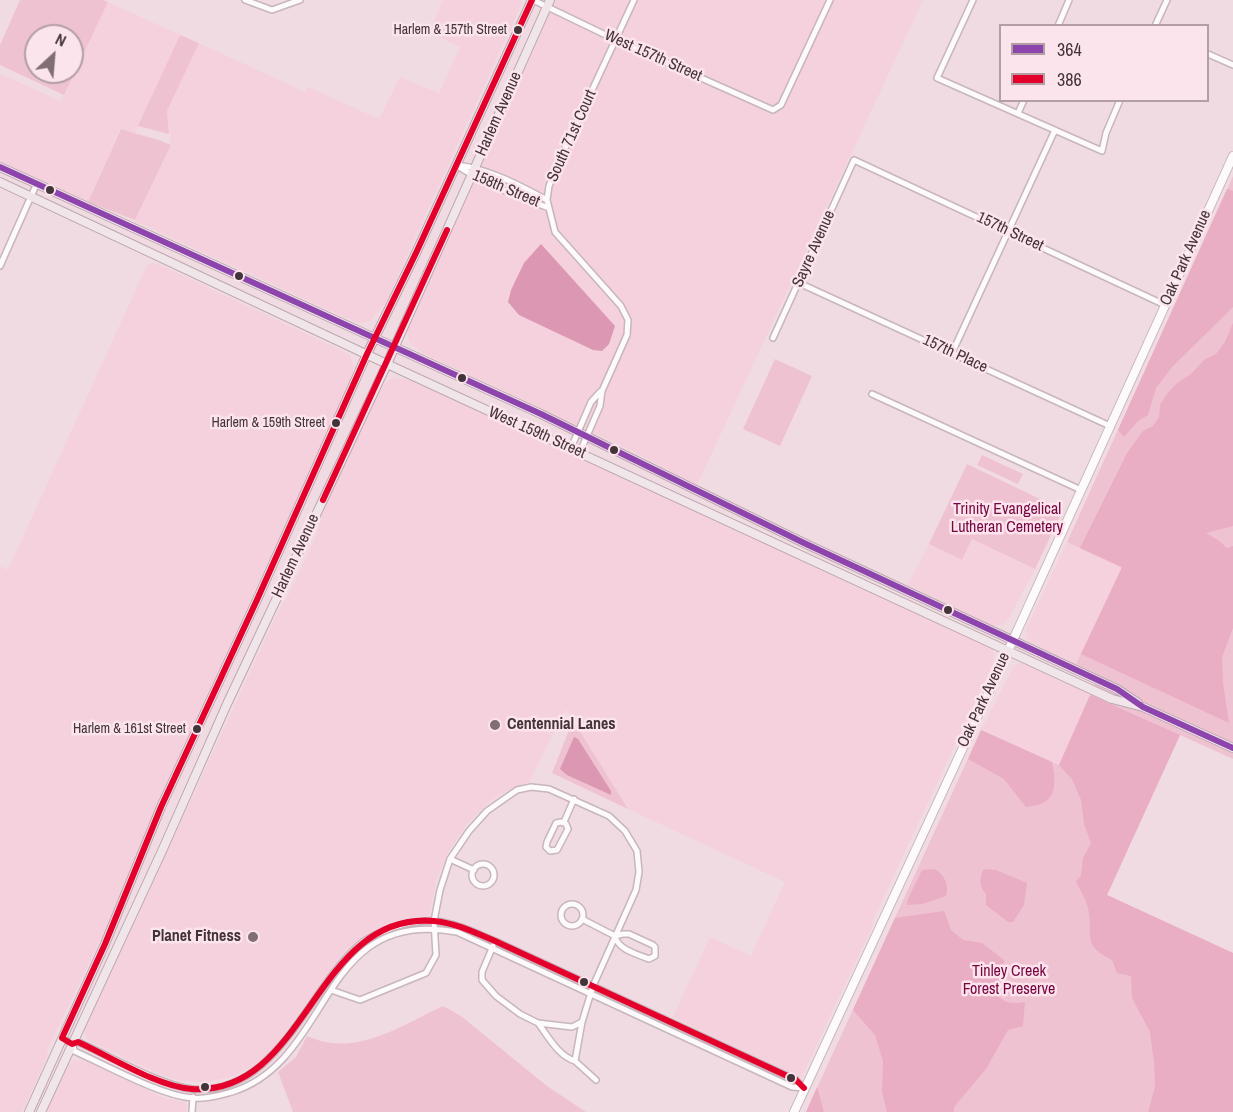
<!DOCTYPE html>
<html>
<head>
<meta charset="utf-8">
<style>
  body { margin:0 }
  #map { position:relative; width:1233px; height:1112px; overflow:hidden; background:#f1dbe2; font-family:"Archivo Narrow",sans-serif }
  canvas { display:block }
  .legend { position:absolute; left:999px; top:24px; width:210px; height:78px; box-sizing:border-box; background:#fce4ec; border:2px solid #b29ea4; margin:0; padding:8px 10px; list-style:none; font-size:18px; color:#433439 }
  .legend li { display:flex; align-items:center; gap:12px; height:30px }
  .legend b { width:30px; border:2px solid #b29ea4 }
  .north { position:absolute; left:24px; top:24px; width:60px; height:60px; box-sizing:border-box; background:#fce4ec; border:2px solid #b29ea4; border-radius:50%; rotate:26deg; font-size:16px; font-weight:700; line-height:24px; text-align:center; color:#433439 }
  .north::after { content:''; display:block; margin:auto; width:21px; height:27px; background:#806e74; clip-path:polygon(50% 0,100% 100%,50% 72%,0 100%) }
</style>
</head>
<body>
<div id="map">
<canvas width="1233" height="1112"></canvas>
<ul class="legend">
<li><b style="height:8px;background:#8e44ad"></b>364</li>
<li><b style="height:8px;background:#e4002b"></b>386</li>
</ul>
<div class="north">N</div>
</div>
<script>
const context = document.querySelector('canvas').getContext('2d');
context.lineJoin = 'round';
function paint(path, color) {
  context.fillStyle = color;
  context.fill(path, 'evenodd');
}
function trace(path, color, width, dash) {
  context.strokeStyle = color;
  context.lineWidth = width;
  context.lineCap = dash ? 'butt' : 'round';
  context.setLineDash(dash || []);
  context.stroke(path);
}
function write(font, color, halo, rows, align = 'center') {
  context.font = font + ' "Archivo Narrow",sans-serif';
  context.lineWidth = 5;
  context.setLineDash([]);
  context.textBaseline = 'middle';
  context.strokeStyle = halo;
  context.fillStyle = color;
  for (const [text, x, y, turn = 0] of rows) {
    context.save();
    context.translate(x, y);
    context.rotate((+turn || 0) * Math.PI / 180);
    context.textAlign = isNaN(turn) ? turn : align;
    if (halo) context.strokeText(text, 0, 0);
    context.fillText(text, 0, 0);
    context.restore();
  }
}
paint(new Path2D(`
  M443,0H518L522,3L385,304L370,321L360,323L346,318L135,221L171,145L167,111L199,43L305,92L308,87L379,119L400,77L439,93L460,47L429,32Z
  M555,0H923L697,485L630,450L424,354L410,343L407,330L412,316Z
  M108,2L180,35L135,134L120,129L88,202L0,162V74L61,101Z
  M152,263L158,264L343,351L350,355L354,368L350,382L152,815L112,915L48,1048L47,1057L22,1112H0V566L8,570L147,265Z
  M395,378L410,380L438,393L990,646L993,649L994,662L872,922L874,923L801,1078L673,1017L710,937L751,956L785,882L628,809L566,709L529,782L509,790L490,801L467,824L449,851L437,878L429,916L412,917L385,926L362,937L341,955L275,1046L265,1057L252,1067L231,1077L207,1082L181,1081L162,1075L89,1041L86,1036L84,1026L191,800L275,618L292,588L315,538L325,506L374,399L382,386L389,380Z
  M972,539L1035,569L1009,618L1003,625L993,626L908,585L929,544L962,560Z
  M1067,542L1122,567L1076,664L1035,645L1029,642L1026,636V629Z
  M1019,663L1030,665L1091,692L1059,765L981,730L1014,666Z
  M83,1060L164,1098L184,1102L187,1104L186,1112H45L67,1065L73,1061Z`), '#f4d1dc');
paint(new Path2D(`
  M20,0H103L108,2L64,95L0,65V45ZM36,36H72V72H36Z
  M180,35L199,43L167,111L169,134L138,126Z
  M121,129C137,135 154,137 171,145L135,220L88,202Z
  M1233,176V759L1180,735L1107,895L1233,953V1112H806L981,730L1059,765L1099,675L1076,664L1122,568L1067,542Z
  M775,359L812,376L780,446L743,429Z
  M982,455L1023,474L1018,484L977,465Z
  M967,464L1063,510L1035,569L972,539L962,560L929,544Z
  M573,720L628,809L552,773Z
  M443,1006L461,1016L547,1086L586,1112H293L278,1072L296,1057L307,1036C356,1058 400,1026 443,1006Z`), '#efc2d2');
paint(new Path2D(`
  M1227,189L1233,191V307L1172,367L1156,388L1148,415L1138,421L1124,437L1118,430Z
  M1233,323V526L1206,533L1218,540L1227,548L1233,546V628L1222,657L1223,683L1229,723L1081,654L1122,567L1080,548L1127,453L1143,431L1153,426L1159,417L1160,405L1167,394L1176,384L1191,374L1205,359L1216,354L1225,342Z
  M1090,695L1180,735L1107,895L1233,953V1112H1148L1155,1087L1154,1062L1150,1032L1132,998L1131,976L1117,973L1112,960C1080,944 1094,936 1088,908C1086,899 1080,890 1076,881L1081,876L1083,858L1091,843L1084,824L1081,800L1072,779L1059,765Z
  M981,730L1052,762C1054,773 1058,793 1046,801C1042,805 1032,806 1026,807L1004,779L968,759Z
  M935,869C945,876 949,884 946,896L922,904L907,905L908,899L922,870Z
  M984,869L996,870L1027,883L1024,905L1013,922H1008L986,905V894C979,886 979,878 984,869Z
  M944,911L951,930L963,940L982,943L1004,960L1002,979L995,992C1004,1004 1011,1004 1025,1002L1023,1026L1008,1030L986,1069L954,1107V1112H887L882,1092L883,1061L875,1035L853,1010L895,918Z
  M817,1087L824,1112H806Z`), '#e9adc4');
paint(new Path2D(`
  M541,244L615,326L609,344L602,351L593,350L519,315L508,302L511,290L524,263Z
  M574,737L578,739L611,791V795L567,775L560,769Z`), '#dc97b2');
const street = new Path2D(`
  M245,0L272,10L300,0
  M533,0L616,40L773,110L781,105L830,0
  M973,0L937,78L1102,151L1106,133L1120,100
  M1058,26L1069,0
  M1155,26L1167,0
  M1208,54L1233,65
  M1018,113L1024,100
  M456,165C484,184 517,196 549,208
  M457,165C489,169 519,185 547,200
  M0,266L37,183
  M799,283L1110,426
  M773,338L854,160L1165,305
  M952,353L1055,130
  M872,394L1081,490
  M571,448L591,402L600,392
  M580,452L600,406L602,391L627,335L628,320L621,306L555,232L547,200L549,186L560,159L634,0
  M561,822L566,824L568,829L557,850L550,851L546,847L547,842L556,823Z
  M564,822L574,799
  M450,859L474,870
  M472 875a11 11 0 1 1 22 0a11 11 0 1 1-22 0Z
  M561 915a11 11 0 1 1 22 0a11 11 0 1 1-22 0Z
  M582,919L615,936
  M623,934H629L653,945L655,947V956L649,959C637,954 618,950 615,936Z
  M331,990L360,1000L426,973L436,955L434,921L440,890L450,859L469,831L487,811L517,790L531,787L549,789L609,816L625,831L637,851L639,872L636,890L593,986L582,1022L572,1027L538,1023L520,1014L496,996L482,980V972L493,946
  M538,1023C548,1036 558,1056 575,1061L582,1022
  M62,1038L72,1044L78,1042C108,1055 162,1086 192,1089C277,1096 306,992 358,946C367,937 382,932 394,927C407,923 421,920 435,921C456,923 476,933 495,941L796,1080L804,1088
  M73,1045L74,1051C106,1065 159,1095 192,1098C205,1100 221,1095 232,1092C334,1060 318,906 457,932L792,1087L804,1088
  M575,1061L596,1080
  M192,1112L193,1097`);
const secondary = new Path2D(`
  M794,1112L1013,640L1233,156`);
const primary = new Path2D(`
  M0,167L541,414L804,543L1117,689L1138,703
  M0,182L387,364L1112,699L1143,707L1233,748
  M29,1112L105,944L161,807L256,602L367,354L416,253L532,0
  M41,1112L162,851L227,704L387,364L550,0`);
trace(street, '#c7b6bc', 8);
trace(secondary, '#c7b6bc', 10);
trace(primary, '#bda7af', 10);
trace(street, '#fdfafb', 5);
trace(secondary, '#fdfafb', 8);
trace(primary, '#f0e6ea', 8);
trace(new Path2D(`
  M0,167L541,414L804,543L1117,689L1143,707L1233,748`), '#8e44ad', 6);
trace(new Path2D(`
  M532,0L416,253L367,354L256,602L161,807L105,944L62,1038L72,1044L78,1042C109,1056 158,1087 192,1089C308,1096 314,911 434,921C456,923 476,933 495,941L796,1080L804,1088
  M323,500L447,230`), '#e4002b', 6);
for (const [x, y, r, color] of [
  [518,30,5,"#433439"],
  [50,190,5,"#433439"],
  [239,276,5,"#433439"],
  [462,378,5,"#433439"],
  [336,423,5,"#433439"],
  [614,450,5,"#433439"],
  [948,610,5,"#433439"],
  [495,725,6,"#806e74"],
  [197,729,5,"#433439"],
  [253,937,6,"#806e74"],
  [584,982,5,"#433439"],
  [791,1078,5,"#433439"],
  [205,1087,5,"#433439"]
]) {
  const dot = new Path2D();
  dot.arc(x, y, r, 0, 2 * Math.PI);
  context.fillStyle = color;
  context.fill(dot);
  trace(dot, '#fce4ec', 2);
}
write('14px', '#433439', '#fce4ec', [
  ["Harlem & 157th Street",507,30],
  ["Harlem & 159th Street",325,423],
  ["Harlem & 161st Street",186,729]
], 'right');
write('16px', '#433439', '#fce4ec', [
  ["West 157th Street",653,56,24],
  ["Harlem Avenue",499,114,-66],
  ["South 71st Court",572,136,-66],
  ["158th Street",506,189,23],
  ["157th Street",1010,232,25],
  ["Sayre Avenue",814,249,-66],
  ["Oak Park Avenue",1186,258,-66],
  ["157th Place",955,354,25],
  ["West 159th Street",537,433,24],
  ["Harlem Avenue",296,556,-65],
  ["Oak Park Avenue",984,700,-65]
]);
write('16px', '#760542', '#fce4ec', [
  ["Trinity Evangelical",1007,510],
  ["Lutheran Cemetery",1007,528],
  ["Tinley Creek",1009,972],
  ["Forest Preserve",1009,990]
]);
write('bold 16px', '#433439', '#fce4ec', [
  ["Centennial Lanes",507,725],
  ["Planet Fitness",241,937,"right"]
], 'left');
</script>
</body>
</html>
